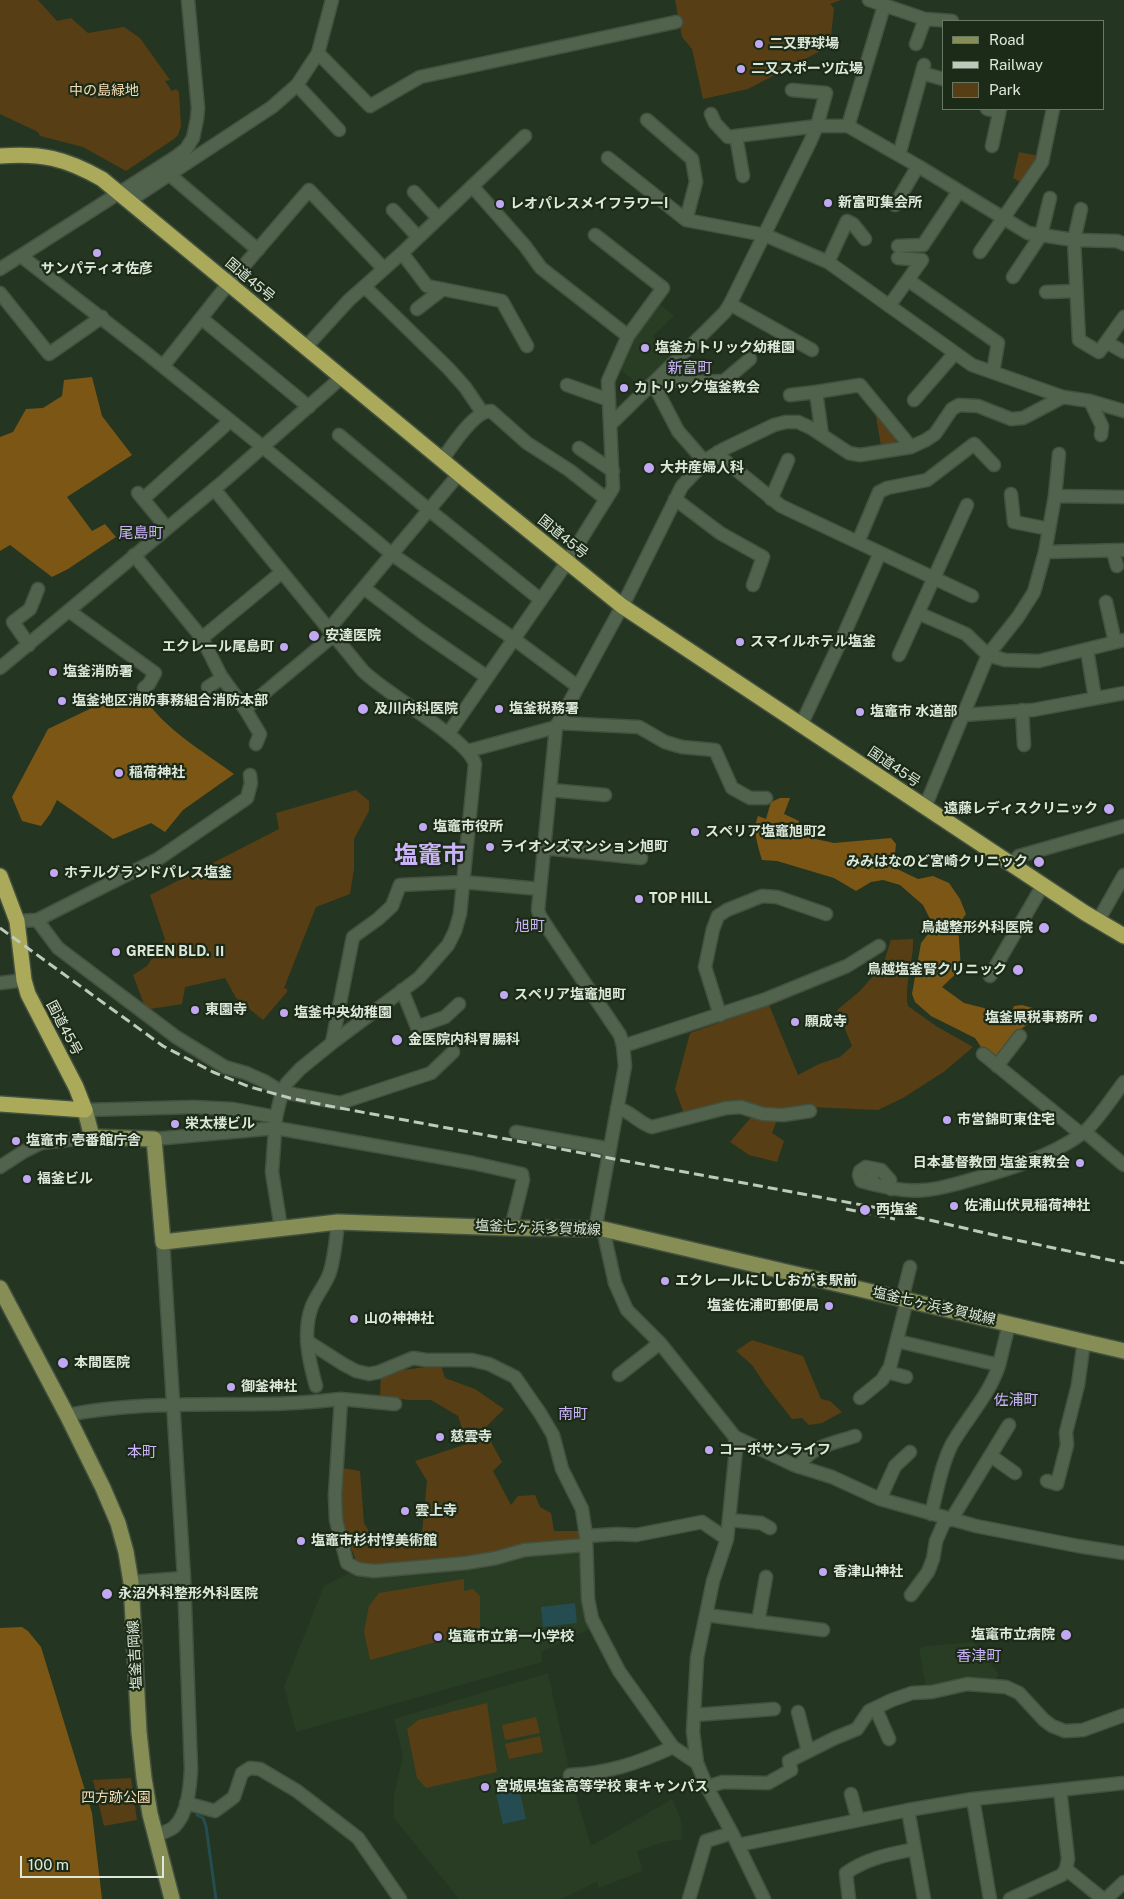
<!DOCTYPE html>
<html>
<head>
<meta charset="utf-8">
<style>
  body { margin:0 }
  #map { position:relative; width:1124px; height:1899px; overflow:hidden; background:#243521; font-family:"Public Sans",sans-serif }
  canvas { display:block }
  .legend { position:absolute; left:942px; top:20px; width:162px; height:90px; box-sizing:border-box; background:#1b2b17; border:1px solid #697765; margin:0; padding:6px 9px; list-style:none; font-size:15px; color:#dde8db }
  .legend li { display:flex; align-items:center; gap:10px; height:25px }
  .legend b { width:25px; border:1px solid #697765 }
  .scale { position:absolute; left:20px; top:1856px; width:144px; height:22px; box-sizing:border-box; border:2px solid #dde8db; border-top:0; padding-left:6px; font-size:15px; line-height:18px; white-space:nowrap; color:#dde8db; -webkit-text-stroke:4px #1b2b17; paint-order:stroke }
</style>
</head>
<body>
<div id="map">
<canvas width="1124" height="1899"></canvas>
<ul class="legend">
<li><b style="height:6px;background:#878e55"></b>Road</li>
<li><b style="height:6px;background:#becabc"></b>Railway</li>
<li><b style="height:14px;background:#583e15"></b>Park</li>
</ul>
<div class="scale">100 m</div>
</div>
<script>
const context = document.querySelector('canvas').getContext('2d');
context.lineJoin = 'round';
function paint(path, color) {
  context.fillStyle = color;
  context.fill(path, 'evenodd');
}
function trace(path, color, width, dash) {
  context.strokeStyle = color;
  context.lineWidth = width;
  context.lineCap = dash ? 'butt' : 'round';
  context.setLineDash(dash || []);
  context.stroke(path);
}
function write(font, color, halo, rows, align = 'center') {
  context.font = font + ' "Public Sans","Noto Sans JP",sans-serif';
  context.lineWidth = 4.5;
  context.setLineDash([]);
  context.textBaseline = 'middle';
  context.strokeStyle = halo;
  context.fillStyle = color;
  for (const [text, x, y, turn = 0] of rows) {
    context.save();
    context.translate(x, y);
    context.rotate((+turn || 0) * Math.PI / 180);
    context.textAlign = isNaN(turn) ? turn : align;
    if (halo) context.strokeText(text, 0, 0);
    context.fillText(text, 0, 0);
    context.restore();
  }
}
paint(new Path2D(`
  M656,301L674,316L653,336L674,358L642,389L617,366Z
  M578,1552L582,1557L591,1628L541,1652L542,1662L296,1732L284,1686L324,1586L351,1572L479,1568L524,1555Z
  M973,1642L999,1675L992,1683L926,1689L919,1649L926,1646Z
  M548,1673L571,1778L591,1846L672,1799L681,1819L682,1839L660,1843L637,1851L643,1871L599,1888L597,1882L561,1899H459L394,1818V1796L403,1756L394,1719Z`), '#283d23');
paint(new Path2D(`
  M0,0H38L57,21L71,18L88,33L124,27L140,38L170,80L165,81L172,91L176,89L179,92L181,126L178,135L174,139L126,171L83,147L40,136L38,132L0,114Z
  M675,0H841L830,4L834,8L830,46L748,89L703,99L692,49L682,37Z
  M1019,152L1039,156L1022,183L1013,178Z
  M875,411L897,438L894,444L881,446Z
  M356,790L369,801V811L354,839V869L350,894L316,907L284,988L287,989V992L263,1020L236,998L225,978L185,987L182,1004L150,1009L144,1004L133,975L147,966L165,939L150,895L279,829L276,813Z
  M913,939C914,962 904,983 908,1006L936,1026L973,1047L945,1071L903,1098L878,1110L809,1107L783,1113L684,1114L675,1089L690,1033L769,1005L798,1075L819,1064L840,1057L852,1046L837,1010L860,991L883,965L891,940Z
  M753,1115L777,1120L772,1133L784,1141L777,1162L749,1155L730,1142Z
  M752,1340L803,1356L821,1399L830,1401L842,1412L822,1423L809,1425L802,1418L792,1419L766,1386L752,1365L736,1351Z
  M441,1365L445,1378L475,1389L504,1409L484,1429L502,1462L493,1471L511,1505L518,1496L535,1495L540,1507L551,1513L554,1531H583L582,1541L377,1568L357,1563L346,1535L340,1511L343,1468L360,1471L364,1523L378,1546L399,1542L398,1535L422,1532L427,1481L415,1461L467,1444L458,1416L431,1400H408L380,1396L381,1373Z
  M464,1579V1591L473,1589L480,1596V1630L370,1660L364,1632L369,1606L379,1593Z
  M487,1703L497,1772L426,1788L417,1778L407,1729L418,1720Z
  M536,1717L540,1733L505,1740L502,1725Z
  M540,1736L543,1752L509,1759L505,1744Z
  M131,1778L137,1820L104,1826L93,1780Z`), '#583e15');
paint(new Path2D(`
  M92,377L102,416L132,455L67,497L92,531L105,524L116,537L68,569L52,577L10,545L0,551V437L13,432L26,409L43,408L62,396L64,380Z
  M144,697C165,730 203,751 234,774L183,810L165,832L151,823L113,839L57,800L50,814L41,826L22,821L12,797L48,729L102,703Z
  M780,798H790L784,814L799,821L797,835L834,843L891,838L896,844L895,854L891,866L918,879L933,876L949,883L960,899L966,914L958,925L961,969L942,987L964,1003L996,1011L1012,1012L1014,1006L1022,1005L1033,1008L1035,1019L1017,1032L996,1058L981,1047L975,1038L931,1016L915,1002L912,994L921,943L932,929V923L923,905L900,885L883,880L871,882L856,891L834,878L777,861L762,860C758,846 752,830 758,816L766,819L771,802Z
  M22,1627L28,1631L41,1647L92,1813L102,1899H0V1628Z`), '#7c5615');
paint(new Path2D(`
  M575,1603L577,1623L543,1627L541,1607Z
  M518,1784L526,1819L503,1824L495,1789Z`), '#254d51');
trace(new Path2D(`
  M197,1815L203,1818L206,1826L216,1899`), '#254d51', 3);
const minor = new Path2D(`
  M869,0L925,19L952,21
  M916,44L925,19
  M318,53L370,106L420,77L676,22
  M922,73L943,79
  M297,85L339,130
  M987,109L999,111
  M711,114L715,123L728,137L817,126H848L918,166L1028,233L1074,240L1117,241L1124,244
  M647,120L692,159L696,182L686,220
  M848,126L884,6
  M736,136L743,176
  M992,146L1000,109
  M899,155L924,65
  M608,158L686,220L765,235L828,262L972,365L1063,397
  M170,175L258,250
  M472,186L525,246L541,268L628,336
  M414,192L438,218
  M129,201L272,107L297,85L318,53L332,0
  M895,205L918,166
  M1081,209L1074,240L1079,340L1099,352L1124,317
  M393,210L418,237
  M898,246L923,245L959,191
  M980,252L1042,162L1053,109
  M402,253L427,286L502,301L527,346
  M21,256L145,352L263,447L393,555L514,639L577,686
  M828,262L847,221L853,224L865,239
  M0,269L177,156L186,149L193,138L197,119L198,108L188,0
  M1013,277L1041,235L1050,198
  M908,280L998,343L993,372
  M365,287L448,368L465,387L482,412
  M1046,292L1076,291
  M0,293L49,354L102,317
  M730,304L812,350
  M889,306L922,260L898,258
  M417,309L443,289
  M201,318L309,407
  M1106,342L1124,352
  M306,347L349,300L402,253L525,136
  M163,366L229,283L309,190L384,269
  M657,379L696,382L724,381L750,359
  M653,383L678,431L705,462
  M567,385L609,400
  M790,395L816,392
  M914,400L955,353
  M1090,401L1102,426L1101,435
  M611,424L710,327L725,312L730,304L810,142L817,126L826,93L792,90
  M339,435L429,510L541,600
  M822,435L816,392L860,385L911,447
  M579,448L613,471
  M718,452L723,459L781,506L972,596
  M442,460C451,447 475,410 491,411L527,443L569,470L606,499
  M214,489L363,671C386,694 468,739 475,764L460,914L455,931L448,945L419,978L332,1043L300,1069L287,1083L282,1092L276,1117
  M138,493L167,528
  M1011,494L1014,522L1049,529
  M1055,496L1124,497
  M143,499L230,421
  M675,499L720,533L763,557L753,585
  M771,499L788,460
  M858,542L879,492L887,488L927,480L974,444L994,465
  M1113,551L1117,566
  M1045,552L1124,550
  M134,555L202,638L221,676L245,709L260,734L256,744
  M364,588L422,632L487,677
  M1106,602L1115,642
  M69,611L155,673L149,684L144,688
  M918,613L966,634L988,655L1005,660L1039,661L1124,640
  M329,629L459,474
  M202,638L282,572
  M29,645L13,622L30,609L38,589
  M1087,650L1095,698
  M899,655L967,505
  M0,668L225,480L342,377
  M208,687L222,678
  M245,709L334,635
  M1022,710L1024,745
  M964,715L1033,710L1124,693
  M558,723L639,727L665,742L682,747L715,750L732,788L750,798H766
  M801,725L845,632L880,553
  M448,734L563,568L613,488L608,381L628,336L663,288L595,235
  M468,751L556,727
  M550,790L605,795
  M925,807L988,655L1018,617L1034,592L1045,552L1055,496L1059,454
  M544,848L641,858
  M1012,864L1019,856L1124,826
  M37,920L158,859L247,798L251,783L250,775
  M17,921L37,920L58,948L176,1037L225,1067L246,1073L264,1081L282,1092L340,1103L431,1073L453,1052
  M1098,921L1124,875
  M990,976L1043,885
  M0,983L24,980
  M402,990L417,1027L445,1017L459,1004
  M720,1015L705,967L713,929L718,916L727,910L762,896L777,897L826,914
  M332,1043L353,937L378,919L392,906L400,885L463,882L540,889
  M623,1046L766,999L847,966L879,946
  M983,1054L1081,1134
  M997,1066L1020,1036
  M617,1108C631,1111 638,1123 652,1127L726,1108L741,1107L763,1114L783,1115L810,1111
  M85,1110L194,1107L233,1109L276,1117L272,1172L281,1228
  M516,1132L610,1149
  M1085,1132L1124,1165
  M154,1139L276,1128L473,1163L522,1174L523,1180L511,1228
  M0,1167L23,1152L41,1143L92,1137
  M872,1184L861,1181L859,1175L860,1171L866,1167L881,1170
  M891,1189L890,1180L881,1170L874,1171L872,1174V1184C890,1188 907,1192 925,1190C940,1189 956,1184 970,1180C1009,1169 1050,1157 1083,1133C1095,1124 1114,1095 1124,1082
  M603,1229L615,1283L627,1310L660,1343L735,1437L794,1465L832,1477L880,1499L976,1526L1078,1546L1124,1553
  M595,1230L625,1066L623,1046L620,1035L551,933L540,916L538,910L556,727L626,599L682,486L709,458L724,449L774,425L786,422H798L811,428L849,453L860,455L911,447L926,440L935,434L952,409L959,405L978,406L1011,419L1023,418L1063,397L1090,401L1124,411
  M902,1299L910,1267
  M307,1341L343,1364L356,1371L369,1374L379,1372L413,1358L426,1360H472L489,1364L515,1377L540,1413L553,1435L562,1469L582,1509L586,1536L588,1599L592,1619L619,1671L673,1747L697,1763
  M897,1341L999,1365L1009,1324
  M887,1372L906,1377
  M619,1375L660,1343
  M316,1386C309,1361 302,1332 312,1306C317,1294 326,1284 330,1272C335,1255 336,1239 338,1222
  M860,1398L882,1380L890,1367L907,1300
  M341,1399L395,1404
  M67,1415C134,1402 194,1405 261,1404C287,1404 314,1402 341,1399L335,1495L336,1520L347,1563L358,1569L374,1571L466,1563L496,1558L524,1550L586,1545
  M735,1437L736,1449L727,1539L713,1581L697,1658L693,1732L697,1763L707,1787L732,1833L764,1899
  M991,1456L1015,1473
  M799,1467C809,1446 835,1443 855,1436
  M1047,1481L1057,1484L1067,1445L1066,1432L1078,1385L1084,1341
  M880,1499L895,1466L910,1452
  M931,1514C937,1492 941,1465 952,1444C967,1418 990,1394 999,1365
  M729,1520L761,1523L770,1528
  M951,1520L1009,1425
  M586,1536L617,1534L636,1535L702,1522L727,1539
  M131,1582L184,1578
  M911,1595L928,1572L933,1559L936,1541L946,1518
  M706,1615L823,1630
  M758,1622L766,1577
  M876,1709L889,1739
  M798,1712L808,1751
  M694,1715L774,1709
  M570,1775C609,1773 638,1763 673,1747
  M707,1787L723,1782L768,1783L791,1770L789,1761L835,1738L857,1729L869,1711L892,1700L912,1693L932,1692L967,1684L1006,1687L1019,1693L1044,1720L1052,1726L1065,1731L1083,1730L1124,1715
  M851,1794L858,1820
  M973,1799L990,1899
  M186,1803L215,1811L234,1797L242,1773L250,1768L260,1769L297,1791L358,1838L400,1899
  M908,1810L924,1899
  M156,1835C162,1833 169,1831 174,1827C188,1814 190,1787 191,1769L184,1578L163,1242
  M738,1845L908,1810L973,1799L1124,1783
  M1066,1869L1103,1899
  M689,1899L706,1841L732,1833
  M849,1899L846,1873C867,1858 890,1854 915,1849
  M1010,1899L1062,1875L1066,1869L1068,1859L1060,1790
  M1106,1899L1124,1882`);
const major = new Path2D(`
  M85,1110L92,1137L154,1139L163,1242L338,1222L511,1228L603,1229L1124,1351
  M0,1288L67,1415L103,1488L118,1523L126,1552L131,1582L139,1732L144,1778L150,1814L172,1899`);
const highway = new Path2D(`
  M0,156C42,153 65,158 102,179L471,484L622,606L1085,913L1124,936
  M0,876L17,921L24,980L28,994L76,1087L85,1110L0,1104`);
trace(minor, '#435140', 15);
trace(major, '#435140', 18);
trace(highway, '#435140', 18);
trace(minor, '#51634d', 12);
trace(major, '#878e55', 15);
trace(highway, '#abaa5a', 15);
trace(new Path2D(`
  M0,928L163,1046L213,1072L250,1087L290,1098L329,1106L873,1207L1007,1238L1124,1263
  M846,1209L895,1219`), '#becabc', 3, [10, 5]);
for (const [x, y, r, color] of [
  [759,44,5,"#c2a8f2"],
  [741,69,5,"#c2a8f2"],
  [828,203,5,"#c2a8f2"],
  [500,204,5,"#c2a8f2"],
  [97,253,5,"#c2a8f2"],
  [645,348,5,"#c2a8f2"],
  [624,388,5,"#c2a8f2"],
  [649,468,6,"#c2a8f2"],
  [314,636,6,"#c2a8f2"],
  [740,642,5,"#c2a8f2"],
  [284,647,5,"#c2a8f2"],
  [53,672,5,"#c2a8f2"],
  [62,701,5,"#c2a8f2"],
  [363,709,6,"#c2a8f2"],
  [499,709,5,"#c2a8f2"],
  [860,712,5,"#c2a8f2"],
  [119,773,5,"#c2a8f2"],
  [1109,809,6,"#c2a8f2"],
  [423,827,5,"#c2a8f2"],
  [695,832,5,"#c2a8f2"],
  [490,847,5,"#c2a8f2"],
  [1039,862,6,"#c2a8f2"],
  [54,873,5,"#c2a8f2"],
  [639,899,5,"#c2a8f2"],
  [1044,928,6,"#c2a8f2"],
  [116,952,5,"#c2a8f2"],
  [1018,970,6,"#c2a8f2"],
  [504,995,5,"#c2a8f2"],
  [195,1010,5,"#c2a8f2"],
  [284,1013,5,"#c2a8f2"],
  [1093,1018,5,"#c2a8f2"],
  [795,1022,5,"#c2a8f2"],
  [397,1040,6,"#c2a8f2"],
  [947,1120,5,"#c2a8f2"],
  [175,1124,5,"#c2a8f2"],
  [16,1141,5,"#c2a8f2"],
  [1080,1163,5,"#c2a8f2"],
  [27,1179,5,"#c2a8f2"],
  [954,1206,5,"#c2a8f2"],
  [865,1210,6,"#c2a8f2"],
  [665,1281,5,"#c2a8f2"],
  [829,1306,5,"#c2a8f2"],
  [354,1319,5,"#c2a8f2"],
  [63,1363,6,"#c2a8f2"],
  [231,1387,5,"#c2a8f2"],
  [440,1437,5,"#c2a8f2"],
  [709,1450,5,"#c2a8f2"],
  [405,1511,5,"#c2a8f2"],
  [301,1541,5,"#c2a8f2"],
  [823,1572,5,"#c2a8f2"],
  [107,1594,6,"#c2a8f2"],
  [1066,1635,6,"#c2a8f2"],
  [438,1637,5,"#c2a8f2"],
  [485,1787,5,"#c2a8f2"]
]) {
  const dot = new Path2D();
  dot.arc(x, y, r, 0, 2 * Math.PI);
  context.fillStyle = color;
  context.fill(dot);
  trace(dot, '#1b2b17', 2);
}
write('bold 14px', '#dde8db', '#1b2b17', [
  ["二又野球場",769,44],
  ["二又スポーツ広場",751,69],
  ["新富町集会所",838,203],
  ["レオパレスメイフラワーI",510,204],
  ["サンパティオ佐彦",97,269,"center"],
  ["塩釜カトリック幼稚園",655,348],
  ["カトリック塩釜教会",634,388],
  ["大井産婦人科",660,468],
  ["安達医院",325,636],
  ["スマイルホテル塩釜",750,642],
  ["エクレール尾島町",274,647,"right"],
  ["塩釜消防署",63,672],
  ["塩釜地区消防事務組合消防本部",72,701],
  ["及川内科医院",374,709],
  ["塩釜税務署",509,709],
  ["塩竈市 水道部",870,712],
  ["稲荷神社",129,773],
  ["遠藤レディスクリニック",1098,809,"right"],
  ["塩竈市役所",433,827],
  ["スペリア塩竈旭町2",705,832],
  ["ライオンズマンション旭町",500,847],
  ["みみはなのど宮崎クリニック",1028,862,"right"],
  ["ホテルグランドパレス塩釜",64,873],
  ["TOP HILL",649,899],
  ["鳥越整形外科医院",1033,928,"right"],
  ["GREEN BLD. Ⅱ",126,952],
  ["鳥越塩釜腎クリニック",1007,970,"right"],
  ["スペリア塩竈旭町",514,995],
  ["東園寺",205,1010],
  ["塩釜中央幼稚園",294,1013],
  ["塩釜県税事務所",1083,1018,"right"],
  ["願成寺",805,1022],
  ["金医院内科胃腸科",408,1040],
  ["市営錦町東住宅",957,1120],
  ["栄太楼ビル",185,1124],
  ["塩竈市 壱番館庁舎",26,1141],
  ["日本基督教団 塩釜東教会",1070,1163,"right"],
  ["福釜ビル",37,1179],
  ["佐浦山伏見稲荷神社",964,1206],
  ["西塩釜",876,1210],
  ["エクレールにししおがま駅前",675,1281],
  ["塩釜佐浦町郵便局",819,1306,"right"],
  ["山の神神社",364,1319],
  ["本間医院",74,1363],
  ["御釜神社",241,1387],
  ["慈雲寺",450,1437],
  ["コーポサンライフ",719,1450],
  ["雲上寺",415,1511],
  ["塩竈市杉村惇美術館",311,1541],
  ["香津山神社",833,1572],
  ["永沼外科整形外科医院",118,1594],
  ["塩竃市立病院",1055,1635,"right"],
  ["塩竈市立第一小学校",448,1637],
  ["宮城県塩釜高等学校 東キャンパス",495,1787]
], 'left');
write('14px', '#f7dcb6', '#1b2b17', [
  ["中の島緑地",104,91],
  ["四方跡公園",116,1798]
]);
write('14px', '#dde8db', '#1b2b17', [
  ["国道45号",250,280,40],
  ["国道45号",563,537,39],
  ["国道45号",894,767,34],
  ["国道45号",64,1028,62],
  ["塩釜七ヶ浜多賀城線",538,1228,2],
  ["塩釜七ヶ浜多賀城線",934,1306,13],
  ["塩釜吉岡線",135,1655,-93]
]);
write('15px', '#cbb3f9', '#1b2b17', [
  ["新富町",690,368],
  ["尾島町",141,533],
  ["旭町",530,926],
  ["佐浦町",1016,1400],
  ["南町",573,1414],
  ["本町",142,1452],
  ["香津町",979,1656]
]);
write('bold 24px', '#cbb3f9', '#1b2b17', [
  ["塩竈市",430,856]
]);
</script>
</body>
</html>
